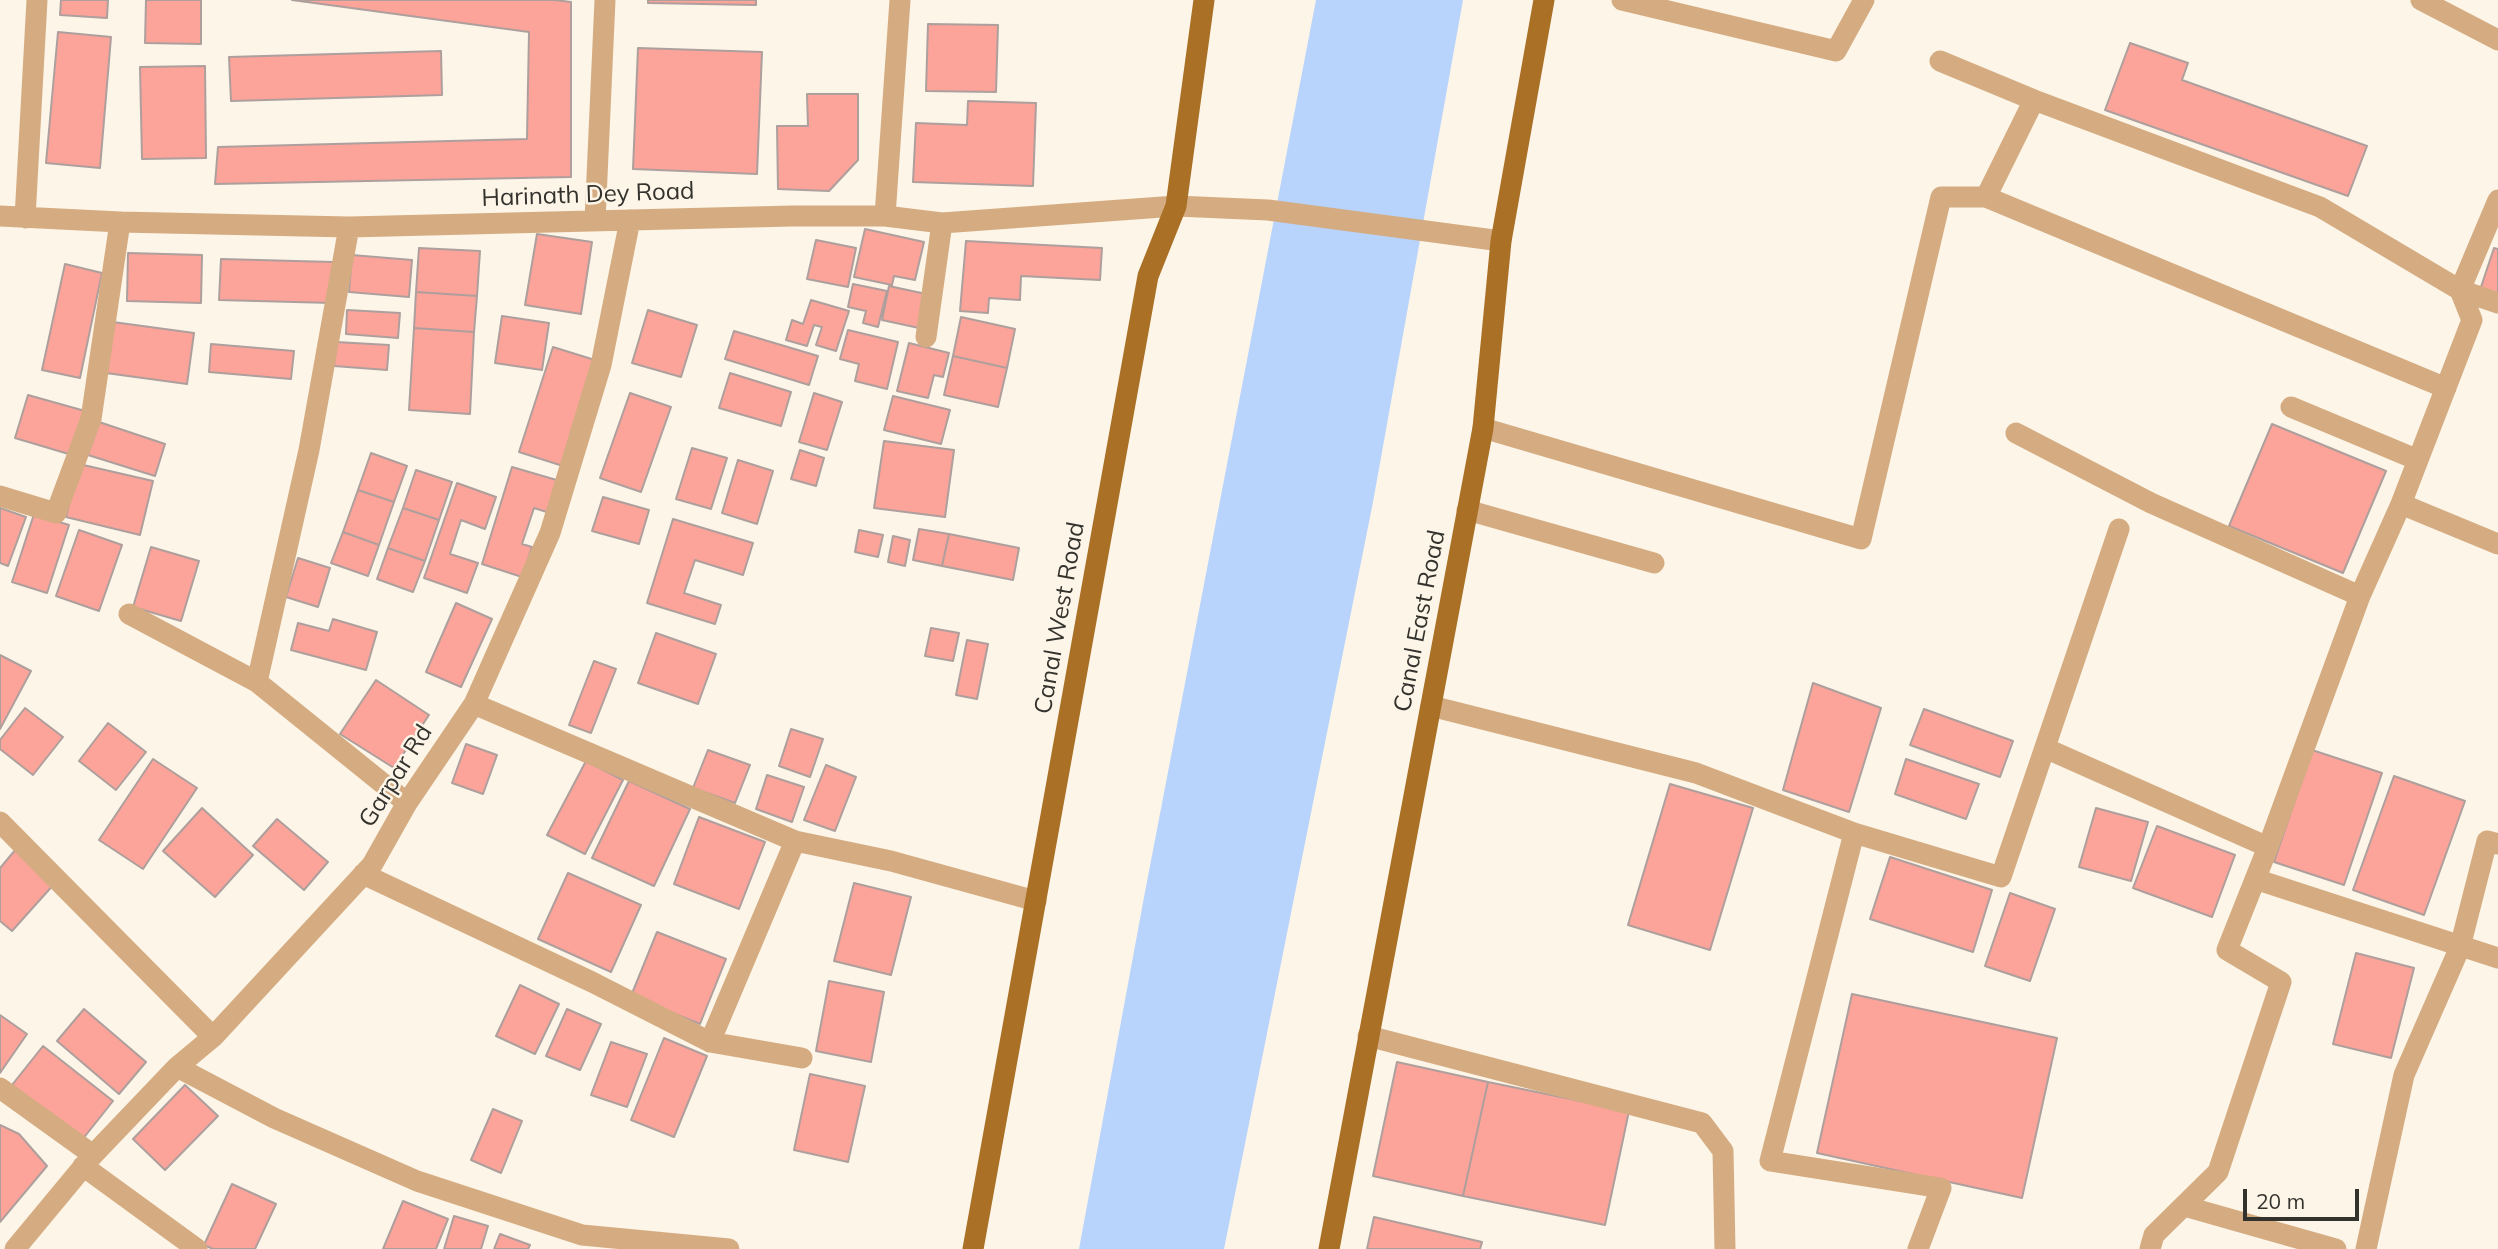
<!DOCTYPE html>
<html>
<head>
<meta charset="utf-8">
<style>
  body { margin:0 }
  #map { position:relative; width:2498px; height:1249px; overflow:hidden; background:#fcf5e8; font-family:Mulish,sans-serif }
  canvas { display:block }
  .scale { position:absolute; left:2243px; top:1189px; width:116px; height:32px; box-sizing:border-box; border:4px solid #34322d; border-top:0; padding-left:9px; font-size:21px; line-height:24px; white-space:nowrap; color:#34322d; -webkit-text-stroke:5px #fcf5e8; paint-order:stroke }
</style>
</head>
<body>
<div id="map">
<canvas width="2498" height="1249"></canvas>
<div class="scale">20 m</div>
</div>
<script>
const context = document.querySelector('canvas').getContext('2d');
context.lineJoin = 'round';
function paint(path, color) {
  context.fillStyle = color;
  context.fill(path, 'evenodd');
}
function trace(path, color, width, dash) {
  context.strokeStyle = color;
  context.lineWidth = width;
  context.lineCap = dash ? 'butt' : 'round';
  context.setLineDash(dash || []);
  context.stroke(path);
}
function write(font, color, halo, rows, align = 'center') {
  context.font = font + ' Mulish,sans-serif';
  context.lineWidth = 5;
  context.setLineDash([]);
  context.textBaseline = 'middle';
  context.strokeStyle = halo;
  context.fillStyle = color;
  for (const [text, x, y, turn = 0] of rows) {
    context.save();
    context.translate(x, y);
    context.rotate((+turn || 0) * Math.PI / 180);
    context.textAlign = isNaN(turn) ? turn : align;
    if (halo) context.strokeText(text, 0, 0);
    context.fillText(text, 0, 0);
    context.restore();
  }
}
paint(new Path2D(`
  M1316,0H1463L1373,502L1224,1249H1079L1145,892Z`), '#b8d3fc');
const building = new Path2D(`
  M61,0H108L107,18L60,15Z
  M146,0H201V44L145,43Z
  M292,0H555L571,2V177L215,184L218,147L527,139L529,32Z
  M648,0H756V5L648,3Z
  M928,24L998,25L996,92L926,91Z
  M58,32L111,37L100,168L46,163Z
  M2130,43L2188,63L2182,80L2367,146L2348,196L2105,110Z
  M638,48L762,52L757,174L633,169Z
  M441,51L442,95L231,101L229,57Z
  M205,66L206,158L142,159L140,67Z
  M807,94H858V160L829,191L778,189L777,126H808Z
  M968,101L1036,103L1033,186L913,182L916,123L967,125Z
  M865,229L924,242L915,280L894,276L892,285L854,277Z
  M537,234L592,242L581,314L525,305Z
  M816,240L856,248L848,287L807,279Z
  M966,241L1102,248L1100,280L1021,276L1020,300L989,298L988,313L960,311Z
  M419,248L480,251L477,296L416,292Z
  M2494,248L2498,249V296L2480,290Z
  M128,253L202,255L201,303L127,301Z
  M352,255L412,260L409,297L349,292Z
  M221,259L333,262L332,303L219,300Z
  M65,264L102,273L80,378L42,370Z
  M853,284L887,291L878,327L863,323L866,311L848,307Z
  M889,286L926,294L919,328L882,320Z
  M416,292L477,296L474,332L414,328Z
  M811,300L849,311L836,351L816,345L822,327L814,325L807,346L786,340L792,320L803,324Z
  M347,310L400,313L398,338L346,334Z
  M648,310L697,325L681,377L632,363Z
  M502,316L549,323L542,370L495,363Z
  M961,317L1015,329L1007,368L953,356Z
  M113,322L194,333L187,384L106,373Z
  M414,328L474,332L470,414L409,410Z
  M848,330L898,342L887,389L855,381L859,364L840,359Z
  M734,331L818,356L809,385L725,359Z
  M336,342L389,345L387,370L334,366Z
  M909,343L949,353L943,377L934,375L928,398L897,391Z
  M211,344L294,351L291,379L209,372Z
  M553,347L598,361L563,466L519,452Z
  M953,356L1007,368L998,407L944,395Z
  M730,373L791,392L781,426L719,408Z
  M630,393L671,407L641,492L600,478Z
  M814,393L842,402L827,450L799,442Z
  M28,395L85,411L72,455L15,438Z
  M893,396L950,410L941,444L884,430Z
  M99,422L165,444L155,476L88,455Z
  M2272,424L2386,471L2343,573L2229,526Z
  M884,441L954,450L945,517L874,508Z
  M692,448L727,458L711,509L676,499Z
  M800,450L824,458L816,486L791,479Z
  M371,453L407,466L394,502L358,490Z
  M738,460L773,471L757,524L722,513Z
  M79,464L153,481L140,535L66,517Z
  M512,467L560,481L550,513L534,508L522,544L532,547L522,577L482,564Z
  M416,470L452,482L439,520L403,508Z
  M457,483L496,497L485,529L461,520L450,554L478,563L467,593L424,578Z
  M358,490L394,502L379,545L343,532Z
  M603,497L649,510L639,544L592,531Z
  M0,508L26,517L8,566L0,563Z
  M403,508L439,520L425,561L388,548Z
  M34,514L69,525L47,593L12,582Z
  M673,519L753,543L743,575L695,560L684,593L721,605L715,624L647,603Z
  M919,529L949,534L942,566L913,560Z
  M79,530L122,545L99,611L56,596Z
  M859,530L883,535L878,557L855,552Z
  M343,532L379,545L368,576L331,563Z
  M949,534L1019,548L1013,580L942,566Z
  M893,536L910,540L905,566L888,562Z
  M151,547L199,561L181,621L133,607Z
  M388,548L425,561L413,592L377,579Z
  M298,558L330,568L318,607L286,597Z
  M456,603L492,619L461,687L426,672Z
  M333,619L377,632L366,670L291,650L298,623L329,631Z
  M931,628L959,633L953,661L925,656Z
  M656,633L716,654L698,704L638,683Z
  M967,640L988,644L977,699L956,695Z
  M0,655L31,671L0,729Z
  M594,661L616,669L591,733L569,725Z
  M376,680L429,715L394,768L340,734Z
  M1813,683L1881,708L1849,812L1783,790Z
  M25,708L63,737L33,775L0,749V740Z
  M1924,709L2013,741L2000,777L1910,745Z
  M108,723L146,752L116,790L79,761Z
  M791,729L823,739L810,777L779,766Z
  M466,744L497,755L483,794L452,783Z
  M708,750L750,765L735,803L693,788Z
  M2312,750L2382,773L2344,885L2274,862Z
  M153,759L197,788L143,869L99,840Z
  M1906,759L1979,784L1966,819L1895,794Z
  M586,761L623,780L585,854L547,835Z
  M826,765L856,777L835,831L804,820Z
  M767,775L804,787L792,822L756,809Z
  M2394,776L2465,801L2424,915L2353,890Z
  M629,781L690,809L654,886L592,858Z
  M1670,784L1753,808L1710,950L1628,925Z
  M202,808L253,855L215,897L163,851Z
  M2096,808L2148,822L2131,881L2079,867Z
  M699,817L765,842L739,909L674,884Z
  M277,819L328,862L304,890L253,846Z
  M2157,826L2235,855L2212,917L2133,888Z
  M16,849L55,883L12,931L0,921V868Z
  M1890,857L1992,890L1973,952L1870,919Z
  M568,873L641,905L611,972L538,939Z
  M854,883L911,897L891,975L834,961Z
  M2010,893L2055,909L2030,981L1985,966Z
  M657,932L726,959L700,1024L631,996Z
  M2356,953L2414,968L2391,1058L2333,1044Z
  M829,981L884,992L871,1062L816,1051Z
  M520,985L559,1004L535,1054L496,1036Z
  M1852,994L2057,1038L2022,1198L1817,1153Z
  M84,1009L146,1062L119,1094L57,1041Z
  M567,1009L601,1024L580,1070L546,1056Z
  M0,1015L27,1034L0,1073Z
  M664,1038L707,1056L674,1137L631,1120Z
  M611,1042L647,1054L627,1107L591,1095Z
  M43,1046L113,1101L82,1140L12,1085Z
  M1397,1062L1488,1082L1463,1196L1373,1176Z
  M810,1074L865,1086L848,1162L794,1150Z
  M1488,1082L1629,1111L1605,1225L1463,1196Z
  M185,1085L218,1116L165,1170L133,1139Z
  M493,1109L522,1121L501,1173L471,1160Z
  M0,1125L19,1134L47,1166L0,1222Z
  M232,1184L276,1204L255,1249H213L204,1245Z
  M403,1201L448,1219L436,1249H383Z
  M454,1216L488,1226L481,1249H444Z
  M1374,1217L1482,1242L1480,1249H1367Z
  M500,1234L530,1245L528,1249H494Z`);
paint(building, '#fca39a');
trace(building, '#ae9f9d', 2);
trace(new Path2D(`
  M1622,0L1836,51L1864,0
  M2421,0L2498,40
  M1940,61L2034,100L2320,207L2460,290L2498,303
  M1986,197L2446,388
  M0,216L120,222L349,227L792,216H885L942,223L1176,206L1268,210L1501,241
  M885,216L900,0
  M25,218L37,0
  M595,221L605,0
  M926,337L942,223
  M2291,407L2418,460
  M1483,428L1861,539L1941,197H1986L2034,100
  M2016,433L2151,503L2360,596
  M0,496L56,513L91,419L120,222
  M2401,504L2498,544
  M1467,510L1654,563
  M129,614L257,682L407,803
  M257,682L309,450L349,227
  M474,704L795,841L891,861L1036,901
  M1431,706L1696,773L1854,833L2001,877L2119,529
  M2045,748L2268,847
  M0,822L213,1037
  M1854,833L1770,1161L1941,1188L1918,1249
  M363,874L592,982L710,1042L802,1058
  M2255,879L2498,958
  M1368,1036L1702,1123L1723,1151L1725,1249
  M710,1042L795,841
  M177,1067L274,1118L417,1181L582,1235L729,1249
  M0,1088L93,1155
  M83,1166L197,1249
  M2184,1206L2336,1249
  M15,1249L93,1155L177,1067L213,1037L372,865L407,803L474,704L550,533L601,365L630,220
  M2150,1249L2154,1235L2218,1172L2281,982L2227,950L2268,847L2360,596L2401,504L2472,320L2460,290L2498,200
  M2366,1249L2404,1075L2460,947L2487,841L2498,844`), '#d5ac81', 21);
trace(new Path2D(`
  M973,1249L1148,276L1176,206L1204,0
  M1329,1249L1483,428L1501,241L1544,0`), '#aa7026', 21);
write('24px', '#34322d', '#fcf5e8', [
  ["Harinath Dey Road",588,195,-2],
  ["Canal West Road",1060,618,-80],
  ["Canal East Road",1420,621,-79],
  ["Garpar Rd",396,776,-58]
]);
</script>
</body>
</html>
